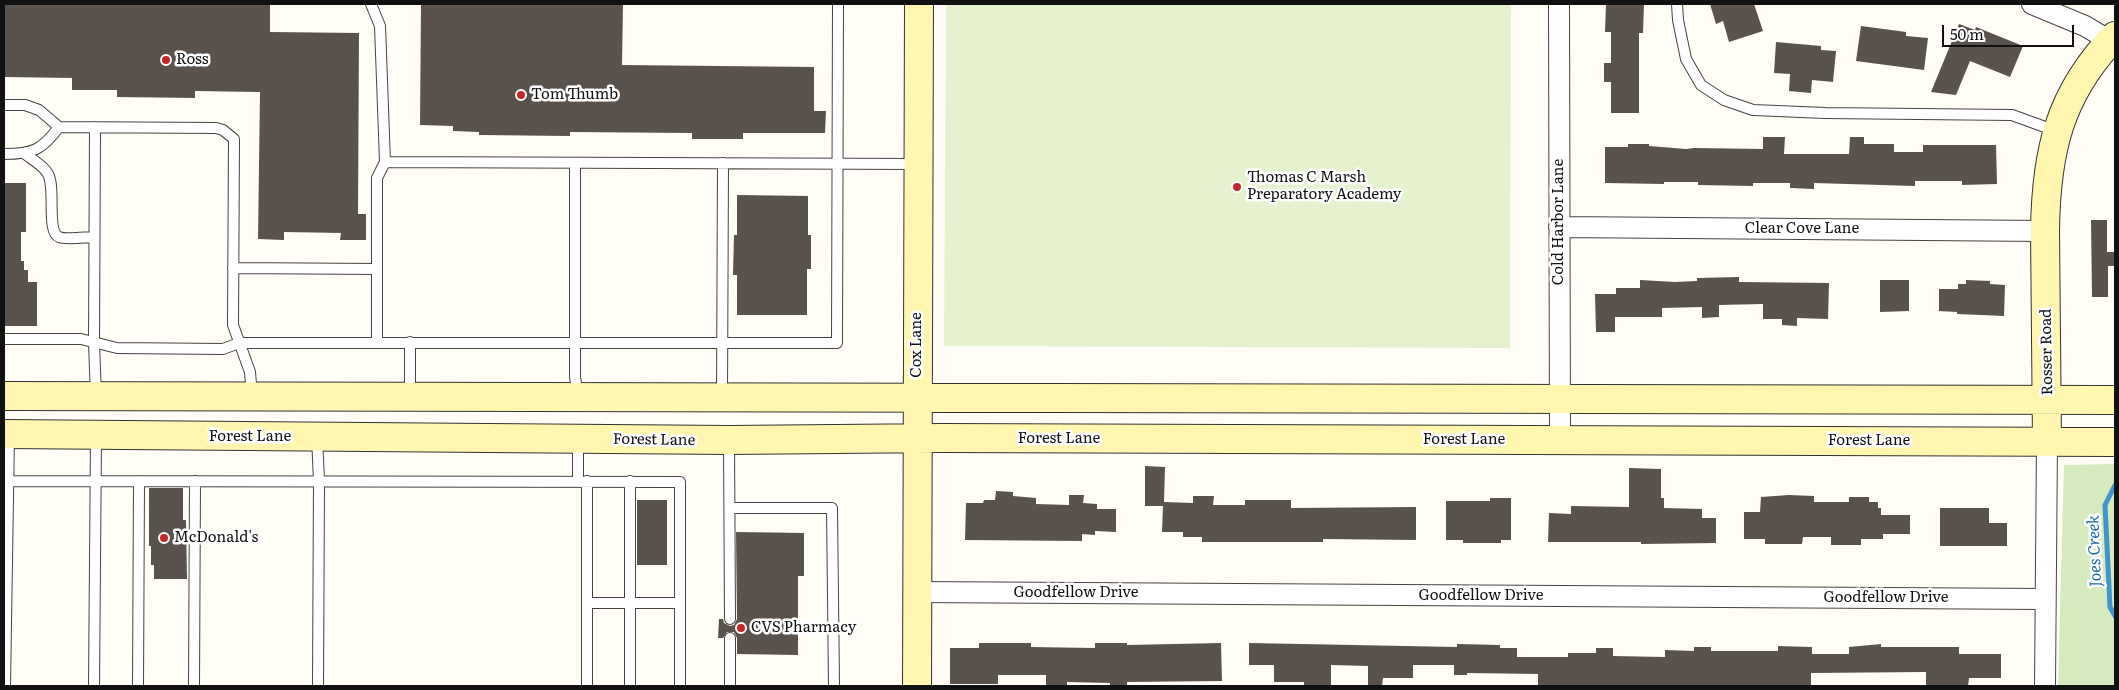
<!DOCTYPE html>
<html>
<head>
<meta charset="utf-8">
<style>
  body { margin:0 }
  #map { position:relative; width:2119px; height:690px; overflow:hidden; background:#fffdf5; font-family:Literata,serif }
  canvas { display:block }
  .frame { position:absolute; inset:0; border:5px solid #111; pointer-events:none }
  .scale { position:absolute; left:1942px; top:25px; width:132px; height:22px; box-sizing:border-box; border:2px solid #111; border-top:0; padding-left:6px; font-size:15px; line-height:18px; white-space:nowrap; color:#111; -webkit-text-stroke:4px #fff; paint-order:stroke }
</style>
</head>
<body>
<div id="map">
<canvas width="2119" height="690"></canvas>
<div class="frame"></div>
<div class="scale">50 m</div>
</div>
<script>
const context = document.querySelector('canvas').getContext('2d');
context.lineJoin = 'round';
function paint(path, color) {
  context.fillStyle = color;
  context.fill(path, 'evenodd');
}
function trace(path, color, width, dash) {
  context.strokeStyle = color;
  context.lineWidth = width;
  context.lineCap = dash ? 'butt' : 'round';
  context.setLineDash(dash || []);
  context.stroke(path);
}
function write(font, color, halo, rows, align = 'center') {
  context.font = font + ' Literata,serif';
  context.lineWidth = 5;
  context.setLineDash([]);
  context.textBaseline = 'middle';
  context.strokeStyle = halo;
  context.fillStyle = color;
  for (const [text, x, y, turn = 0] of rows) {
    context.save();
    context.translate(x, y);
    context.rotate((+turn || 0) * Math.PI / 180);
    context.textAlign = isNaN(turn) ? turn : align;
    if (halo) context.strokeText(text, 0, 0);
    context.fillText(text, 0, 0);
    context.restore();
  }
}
paint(new Path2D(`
  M2115,464V686H2058L2064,465Z`), '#d5ebbd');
paint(new Path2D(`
  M946,4H1511L1510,348L944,346Z`), '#e6f2cf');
trace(new Path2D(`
  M2115,485L2105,505L2110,607L2115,616`), '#3f96cf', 5);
paint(new Path2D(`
  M4,4H270V32L359,33L358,214H366V240H340L341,233L284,232V240L258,239L260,92L195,91V98L117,97V90H72V78L4,77Z
  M421,4H623L622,65L814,67V111H826L825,133H743V139H692V133L570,132V136L479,135V132L453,131V126L420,125Z
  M1606,4H1644L1643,33H1639V113H1611V82H1604V63H1611V32H1605Z
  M1710,4H1754L1763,31L1729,42L1723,21L1716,24Z
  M1959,24L1975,30L1976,27L2023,46L2010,77L1970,61L1956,95L1931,92Z
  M1861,26L1906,32V36L1928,38L1924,70L1856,61Z
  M1776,42L1821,46V50L1836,51L1833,82L1812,80L1811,93L1789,91L1790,74L1774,73Z
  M1763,137H1785L1784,154H1849L1850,137H1864V144H1894V152H1923V145H1996L1997,184L1962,185V181H1915V186L1814,183V189L1790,188V183H1753V186L1698,185V182H1664V184L1605,183V147H1628V144H1649V146L1686,149L1694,148L1763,149Z
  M4,183H26V232H21V261H24V270H28V282H37V326H4Z
  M737,195L808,196V235H811V269H807V315H737V275H733L734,235H737Z
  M2091,220H2107V252H2114V266H2108V297H2092Z
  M1739,277V282L1829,283L1828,319L1797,318V326L1782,325V319H1763V304L1719,305V317L1702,318V307L1662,308V317H1615V332H1596L1595,294H1616V288H1640V280L1675,282L1697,281V278Z
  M1880,280H1909V311L1880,312Z
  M1966,280L1990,281V284L2005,285L2004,316L1957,314V312L1939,311V289H1958V284H1966Z
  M1145,466L1165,467L1164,502L1193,503V496H1214L1213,505H1245V500H1291V508L1416,507V540L1323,539V542H1202V537H1183V532H1162L1163,506H1145Z
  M1629,468L1661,469V498H1664V508L1702,509V518H1716V543L1641,544V542H1548L1549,513L1571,514V506L1629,507Z
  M149,488H183V520H186L187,579H154V565H151V546H149Z
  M996,491L1013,492V496L1036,498V504L1069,505V495H1084L1083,503L1097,504V509H1116V532L1095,531V535L1082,534V541L965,540L966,503H983L984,500H995Z
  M1789,495L1814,496V502H1849V497H1869V502H1878V508H1881V515H1910V534H1883V539H1861V545H1831V537H1803L1802,544H1765V539H1744V512H1760L1761,497Z
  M1490,498H1511V540H1501V543H1463V540H1446V501H1490Z
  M637,500H667V565H637Z
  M1940,508H1989V523H2007V546H1940Z
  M736,532L804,533V576H798V655L737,654V638L734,632H727L723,638H718L719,619H723L724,623L730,626L734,625L737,619Z
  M979,643H1031V647L1095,648V643H1127V645L1221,643L1222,681L1127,682V686H1110V683L1067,682V686H1046V675H998V684H950V648H979Z
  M1249,643L1457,647V644L1500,645V648H1517V657H1568V653H1596V648H1613V656L1665,657V650L1694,651V647H1711V651H1778V646L1812,647V654H1849V647L1881,644V647H1959V654H2001V678H1969L1968,686H1926V672L1811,673V686H1538V674L1467,673V675H1454V665H1413V678H1383L1382,686H1368V666L1331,665V686H1304V682H1274V665H1249Z`), '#5a524d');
const lane = new Path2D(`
  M371,4L380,26L385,162L377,178V342
  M1677,4L1678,20L1686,59L1701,85L1724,100L1753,110L1825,113L2012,115L2056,131
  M4,105H25L39,110L59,127L216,128L223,130L234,139L233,325L250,372L252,397
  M95,127L94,343L96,396
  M4,154C33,154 42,150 59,127
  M25,154C33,160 44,166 48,174C56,188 46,232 59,237C66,240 86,237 94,237
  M385,162L917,164
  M575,163V377L578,396
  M233,268L377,269
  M4,339H81L117,348L223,349L239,343H837L838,4
  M410,342V396
  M722,397L723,163
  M317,437L319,481L318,686
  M578,440V481
  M729,441L730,619
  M4,481L680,482V686
  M630,481V686
  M731,508H832L834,686
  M587,603H680
  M5,686L9,435
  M94,686L96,436
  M138,686L139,481
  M194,686L195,481
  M587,686V481
  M730,686V638`);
const street = new Path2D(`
  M1559,4L1560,440
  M2032,4L2085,26L2110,41
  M1559,227L2045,231
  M916,592L2045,599
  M2045,686L2047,442`);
const secondary = new Path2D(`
  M4,396L2115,400
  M4,434L729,440L942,438L2115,442
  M2047,442L2045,231C2046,152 2059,94 2115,36
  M917,686L919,4`);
trace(lane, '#444', 12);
trace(street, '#444', 22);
trace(secondary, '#333', 30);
trace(lane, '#fff', 10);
trace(street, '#fff', 20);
trace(secondary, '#fff6b0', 28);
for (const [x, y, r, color] of [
  [166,60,5,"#c4262e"],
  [521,95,5,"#c4262e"],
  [1237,187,5,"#c4262e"],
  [164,538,5,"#c4262e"],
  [741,628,5,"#c4262e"]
]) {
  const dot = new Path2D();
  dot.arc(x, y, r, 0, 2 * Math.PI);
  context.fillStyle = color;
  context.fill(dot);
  trace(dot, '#fff', 2);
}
write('15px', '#111', '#fff', [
  ["Ross",176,60],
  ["Tom Thumb",531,95],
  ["Thomas C Marsh",1247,178],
  ["Preparatory Academy",1247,195],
  ["McDonald's",174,538],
  ["CVS Pharmacy",751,628]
], 'left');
write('15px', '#111', '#fff', [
  ["Cold Harbor Lane",1559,222,-90],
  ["Clear Cove Lane",1802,229],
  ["Cox Lane",917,345,-90],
  ["Rosser Road",2047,352,-91],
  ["Forest Lane",250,437],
  ["Forest Lane",1059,439],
  ["Forest Lane",654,440,1],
  ["Forest Lane",1464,440],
  ["Forest Lane",1869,441],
  ["Goodfellow Drive",1076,593],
  ["Goodfellow Drive",1481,596],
  ["Goodfellow Drive",1886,598]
]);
write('italic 16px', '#1768a6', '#fff', [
  ["Joes Creek",2095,551,-92]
]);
</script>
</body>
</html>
